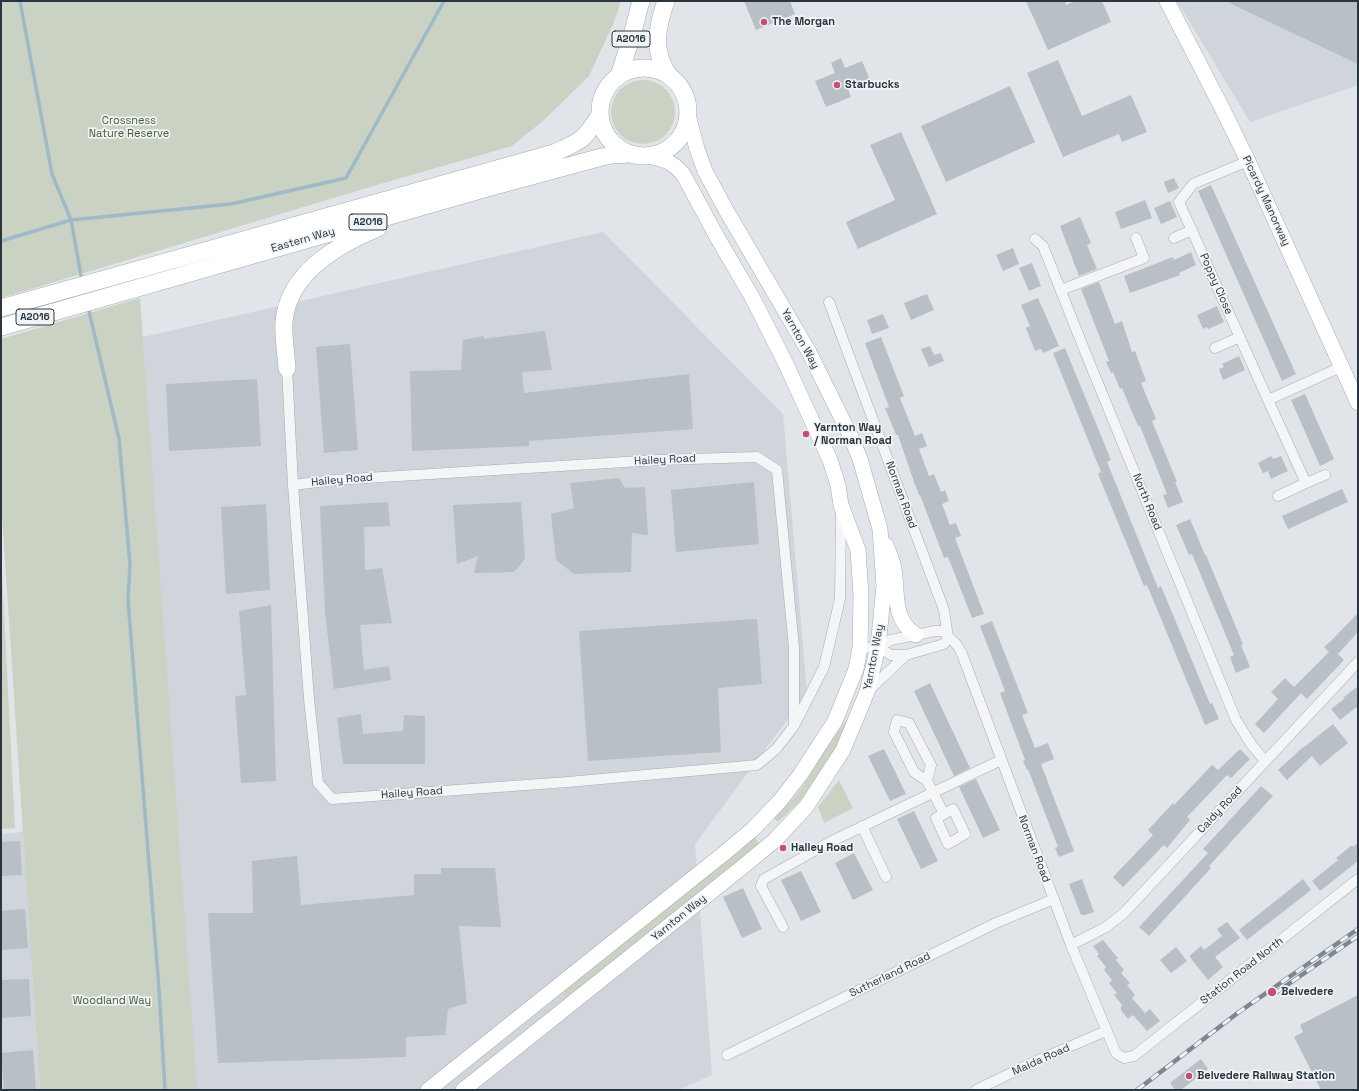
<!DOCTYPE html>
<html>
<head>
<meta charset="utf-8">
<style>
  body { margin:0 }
  #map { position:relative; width:1359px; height:1091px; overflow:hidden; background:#e1e5e9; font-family:"Space Grotesk",sans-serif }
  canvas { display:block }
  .frame { position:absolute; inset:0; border:2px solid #2a363f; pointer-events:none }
</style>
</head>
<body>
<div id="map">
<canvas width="1359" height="1091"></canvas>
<div class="frame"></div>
</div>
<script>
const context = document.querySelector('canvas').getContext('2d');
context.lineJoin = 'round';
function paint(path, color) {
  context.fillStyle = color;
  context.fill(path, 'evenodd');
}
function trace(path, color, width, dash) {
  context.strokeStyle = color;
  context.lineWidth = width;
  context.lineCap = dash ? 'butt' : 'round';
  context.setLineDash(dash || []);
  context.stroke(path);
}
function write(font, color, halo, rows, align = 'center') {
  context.font = font + ' "Space Grotesk",sans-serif';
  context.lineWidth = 3.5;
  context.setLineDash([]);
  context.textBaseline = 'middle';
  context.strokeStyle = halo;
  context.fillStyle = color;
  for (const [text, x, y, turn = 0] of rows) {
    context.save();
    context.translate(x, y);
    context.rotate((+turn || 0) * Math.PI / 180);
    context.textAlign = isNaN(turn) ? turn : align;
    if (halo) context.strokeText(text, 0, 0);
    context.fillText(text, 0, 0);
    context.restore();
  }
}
paint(new Path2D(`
  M1177,1H1358V85L1250,122Z
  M603,232L783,414L807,693L695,844L712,1075L678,1090H191L143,337Z
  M23,832L40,1090H1V834Z`), '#cfd5db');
paint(new Path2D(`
  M1,1H621L614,22L589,76L544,120L512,146L370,187L1,298Z
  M611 112a32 32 0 1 1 64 0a32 32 0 1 1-64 0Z
  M140,298L197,1090H40L1,500V339Z
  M1,553L15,828L1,829Z
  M853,711C843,735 832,758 818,779C807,795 792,809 778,822L773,817L791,801L801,789L828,745Z
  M839,780L853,808L824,823L818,807Z
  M754,837L759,843L673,913L566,997L564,992L568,986Z`), '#c9d2c3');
trace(new Path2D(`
  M20,1L52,174L71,220L82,281
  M1,241L71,220L231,204L346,178L444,1
  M88,307L119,439L130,564L128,600L159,989L165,1090`), '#9eb9c7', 3.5);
paint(new Path2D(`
  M744,1H790L795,14L756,30Z
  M1026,1H1065L1066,5L1075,1H1102L1111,22L1048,50Z
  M1225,1H1358V64Z
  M841,58L845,68L862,61L870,80L848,89L851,97L826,107L815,81L835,73L831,63Z
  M1058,60L1082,116L1131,95L1147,132L1122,142L1119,134L1063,157L1027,73Z
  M1010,86L1035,142L946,182L921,126Z
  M901,132L937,214L858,249L846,222L895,200L870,145Z
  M1174,178L1179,188L1168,193L1164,182Z
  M1211,185L1296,374L1282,381L1198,191Z
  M1145,200L1152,218L1121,229L1115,212Z
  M1170,201L1177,217L1161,224L1154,208Z
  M1080,217L1091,243L1087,245L1097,269L1079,276L1060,226Z
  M1013,248L1019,264L1003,271L996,255Z
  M1191,252L1196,265L1179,273L1180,275L1130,293L1124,276L1173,257L1174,260Z
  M1032,263L1041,286L1029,291L1019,268Z
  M1099,282L1115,324L1122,321L1132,352L1135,351L1146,381L1141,383L1156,419L1152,421L1177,482H1175L1183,502L1168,508L1163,495L1167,494L1140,426H1138L1122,388L1120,389L1113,372L1111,373L1106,362L1109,361L1081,289Z
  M927,294L934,310L911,320L904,303Z
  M1038,298L1059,346L1043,353L1041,349L1035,351L1026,328L1030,326L1021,305Z
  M1217,306L1224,322L1208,329L1207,327L1203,329L1197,315Z
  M883,314L889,328L872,334L867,320Z
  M545,331L552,370L522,372L524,393L689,374L693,429L529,441V446L412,451L410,371L461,370L463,340L484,336L483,339Z
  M881,337L904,396L900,398L915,436L922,433L927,446L919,449L929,476L934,474L941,492L945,490L949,501L942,504L950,525L956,523L961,536L955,538L984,614L972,618L948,557L944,558L920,495H919L914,482L898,435H896L885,408L889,407L865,343Z
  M350,344L358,450L324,453L316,347Z
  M930,346L934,355L941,353L944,361L929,367L921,349Z
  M1065,348L1111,460L1107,462L1158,588L1161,586L1210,704L1212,703L1219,719L1205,725L1147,585L1144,586L1130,552L1098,474L1101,472L1053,353Z
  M1239,356L1245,370L1223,380L1219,369L1224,367L1222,364Z
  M257,379L261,446L169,451L166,384Z
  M1305,394L1334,459L1320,466L1291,400Z
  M1271,456L1273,459L1281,456L1288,471L1271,479L1268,471L1263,473L1258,463Z
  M619,478L625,488L645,487L648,535L632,533L631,572L574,574L556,560L551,514L574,508L570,483Z
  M754,482L759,544L676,552L671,490Z
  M1342,489L1348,502L1288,529L1282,516Z
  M388,502L390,526L364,527L365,570L382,568L392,623L360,625L364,670L389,666L391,680L334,689L325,612L320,506Z
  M521,502L525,559L514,572L474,573L478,556L457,564L453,505Z
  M266,504L270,590L226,594L221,507Z
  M1190,519L1205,555H1206L1243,644L1241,645L1250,667L1236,673L1230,657L1234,655L1192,554L1189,555L1176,525Z
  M271,605L276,781L241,783L235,696L246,695L239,611Z
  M1358,613V632L1338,654L1344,660L1307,699L1301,693L1264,733L1255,724L1278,699L1271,692L1285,678L1294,687L1329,652L1324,647L1332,640Z
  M757,619L762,684L718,688L721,752L588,761L579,631Z
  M992,621L1028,713L1022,715L1035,748L1048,743L1054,759L1041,764L1074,851L1059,857L1055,848L1058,847L1028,769L1027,770L1023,761L1025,760L1000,693L1005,691L980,626Z
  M930,683L970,768L954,776L914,691Z
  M1358,686V706L1340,720L1331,709L1344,699L1343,698Z
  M361,714L363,734L403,731L404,715L425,716V764H343L337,718Z
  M1333,724L1348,743L1320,766L1312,756L1287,780L1278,770L1303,747V748Z
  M884,749L906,794L890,801L868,756Z
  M1240,749L1250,759L1231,778L1227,775L1187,817L1190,820L1167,848L1164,845L1123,887L1113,877L1153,835L1148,830L1173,803L1174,805L1212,765L1218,770Z
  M976,779L1000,830L983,838L959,787Z
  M1261,786L1273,796L1209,866L1211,868L1149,936L1139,927L1208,853L1203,849Z
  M914,811L938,861L921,869L897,819Z
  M20,841L22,875L1,876V842Z
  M1358,843V861L1320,891L1312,881L1338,860L1336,858L1352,845L1353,847Z
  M854,853L873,890L853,900L835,863Z
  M297,856L301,905L414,895V874H441V868H495L501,927L459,926L467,1003L448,1009L445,1035L406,1037V1057L218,1063L208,913H253L252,861Z
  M801,871L821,912L801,921L781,880Z
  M1082,879L1094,912L1085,915H1081L1069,884Z
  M1303,879L1311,890L1247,940L1239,930Z
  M743,888L762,929L742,938L723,897Z
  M25,909L28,948L1,950V911Z
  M1227,922L1240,938L1215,957L1223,967L1208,980L1189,956L1201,946L1204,950L1222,936L1217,929Z
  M1103,940L1118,958L1116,960L1124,970L1121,973L1130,983L1127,985L1135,995L1132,998L1145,1013L1150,1009L1160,1021L1147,1031L1133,1015L1128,1019L1121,1010V1007L1122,1005L1114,995L1117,993L1109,983L1112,980L1104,970L1106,967L1097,956L1099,954L1093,946Z
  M1176,947L1187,961L1171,973L1160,960Z
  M29,979L31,1016L1,1018V980Z
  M1358,995V1090H1321L1294,1037L1303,1032L1300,1025Z
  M33,1050L36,1090H4L1,1053Z
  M1201,1059L1208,1069L1181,1090H1175L1170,1083Z`), '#b8c0c5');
const street = new Path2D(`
  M1248,161L1193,184L1179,202L1268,400L1341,367
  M1174,238L1192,230
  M1035,239L1043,246L1086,354L1236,720L1251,744L1265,761
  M1061,290L1144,258L1136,238
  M829,302L944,610L948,638L944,644L906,655L867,692
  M1215,348L1240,337
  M287,368L293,485L309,699L318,783L332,799L568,782L757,765L776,749L794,726L824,667L840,599L841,513
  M1268,400L1306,483L1325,475
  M293,485L334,480L657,460L757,457L777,470L794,648V724
  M1278,496L1306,483
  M878,647L891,655H906
  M860,648L878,647L891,640L935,631H944C947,636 950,638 954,642C958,645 960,650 962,654L1071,945L1116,1053L1124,1058L1134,1056L1358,879
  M927,781L914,772L894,732L897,720L909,723L931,765L927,781L944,814L953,809L965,834L948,844L936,818L944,814
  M862,826L886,877
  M783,927L761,886L764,879L830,842L1001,760
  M1071,945L1106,927L1124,913L1358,662
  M727,1055L996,923L1054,899
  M976,1090L1036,1061L1106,1031`);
const secondary = new Path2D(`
  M1167,1L1223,110L1248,161L1358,403
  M886,545C889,553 893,561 894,569C898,594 892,619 916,635
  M428,1090L722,855L753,829L779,802L800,775L835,721L856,669L860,648L861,595L858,550L841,505L838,485L830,460L784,360L752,297L717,237L683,174L676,167L667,161L649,156
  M463,1090L740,869L775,840L806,807L843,750L867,692L878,647L884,586L880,529L860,459L851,437L809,352L726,210L705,171L697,149L688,115`);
const primary = new Path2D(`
  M666,1C657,26 652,51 668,74
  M600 112a44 44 0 1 1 88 0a44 44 0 1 1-88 0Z
  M619,76L632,35L641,1
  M1,308L554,153C579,142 585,140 599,116
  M1,327L487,188L598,158L611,155L629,154
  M287,368C286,353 283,336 284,322C288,273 337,245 378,228`);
trace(street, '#a6adb3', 11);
trace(secondary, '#a6adb3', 16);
trace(primary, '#a1acb4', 18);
trace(street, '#f3f5f7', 10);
trace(secondary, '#fff', 15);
trace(primary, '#fff', 17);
const rail = new Path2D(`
  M1277,992L1358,936
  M1137,1090L1239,1012L1358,929`);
trace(rail, '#7b8891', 4.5);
trace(rail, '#f0f4f6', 3, [9]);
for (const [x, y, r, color] of [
  [764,22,4,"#c64e76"],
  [837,85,4,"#c64e76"],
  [806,434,4,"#c64e76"],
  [783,848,4,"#c64e76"],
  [1272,992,5,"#c64e76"],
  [1189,1076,4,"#c64e76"]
]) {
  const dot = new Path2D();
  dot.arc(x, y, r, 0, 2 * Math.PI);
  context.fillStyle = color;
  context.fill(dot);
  trace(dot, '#f0f4f6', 1.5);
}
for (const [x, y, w] of [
  [631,39,38],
  [368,222,38],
  [35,317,38]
]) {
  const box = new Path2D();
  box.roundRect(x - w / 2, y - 8, w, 16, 3);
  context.fillStyle = '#f0f4f6';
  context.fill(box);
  trace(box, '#2a363f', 1);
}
write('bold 10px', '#2a363f', null, [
  ["A2016",631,39],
  ["A2016",368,222],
  ["A2016",35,317]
]);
write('bold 11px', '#2a363f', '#f0f4f6', [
  ["The Morgan",772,22],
  ["Starbucks",845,85],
  ["Yarnton Way",814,428],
  ["/ Norman Road",814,441],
  ["Hailey Road",791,848],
  ["Belvedere",1281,992],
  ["Belvedere Railway Station",1197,1076]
], 'left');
write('11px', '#455a38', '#f0f4f6', [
  ["Crossness",129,121],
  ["Nature Reserve",129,134],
  ["Woodland Way",112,1001]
]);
write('11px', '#2a363f', '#f0f4f6', [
  ["Picardy Manorway",1266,201,65],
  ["Eastern Way",303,240,-16],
  ["Poppy Close",1216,284,66],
  ["Yarnton Way",800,339,61],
  ["Hailey Road",665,460,-3],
  ["Hailey Road",342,480,-5],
  ["Norman Road",901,495,70],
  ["North Road",1147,502,68],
  ["Yarnton Way",874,657,-79],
  ["Hailey Road",412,793,-4],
  ["Caldy Road",1220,810,-47],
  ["Norman Road",1034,849,69],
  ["Yarnton Way",679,918,-39],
  ["Station Road North",1242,971,-38],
  ["Sutherland Road",890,975,-26],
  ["Maida Road",1041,1060,-24]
]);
</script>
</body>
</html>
